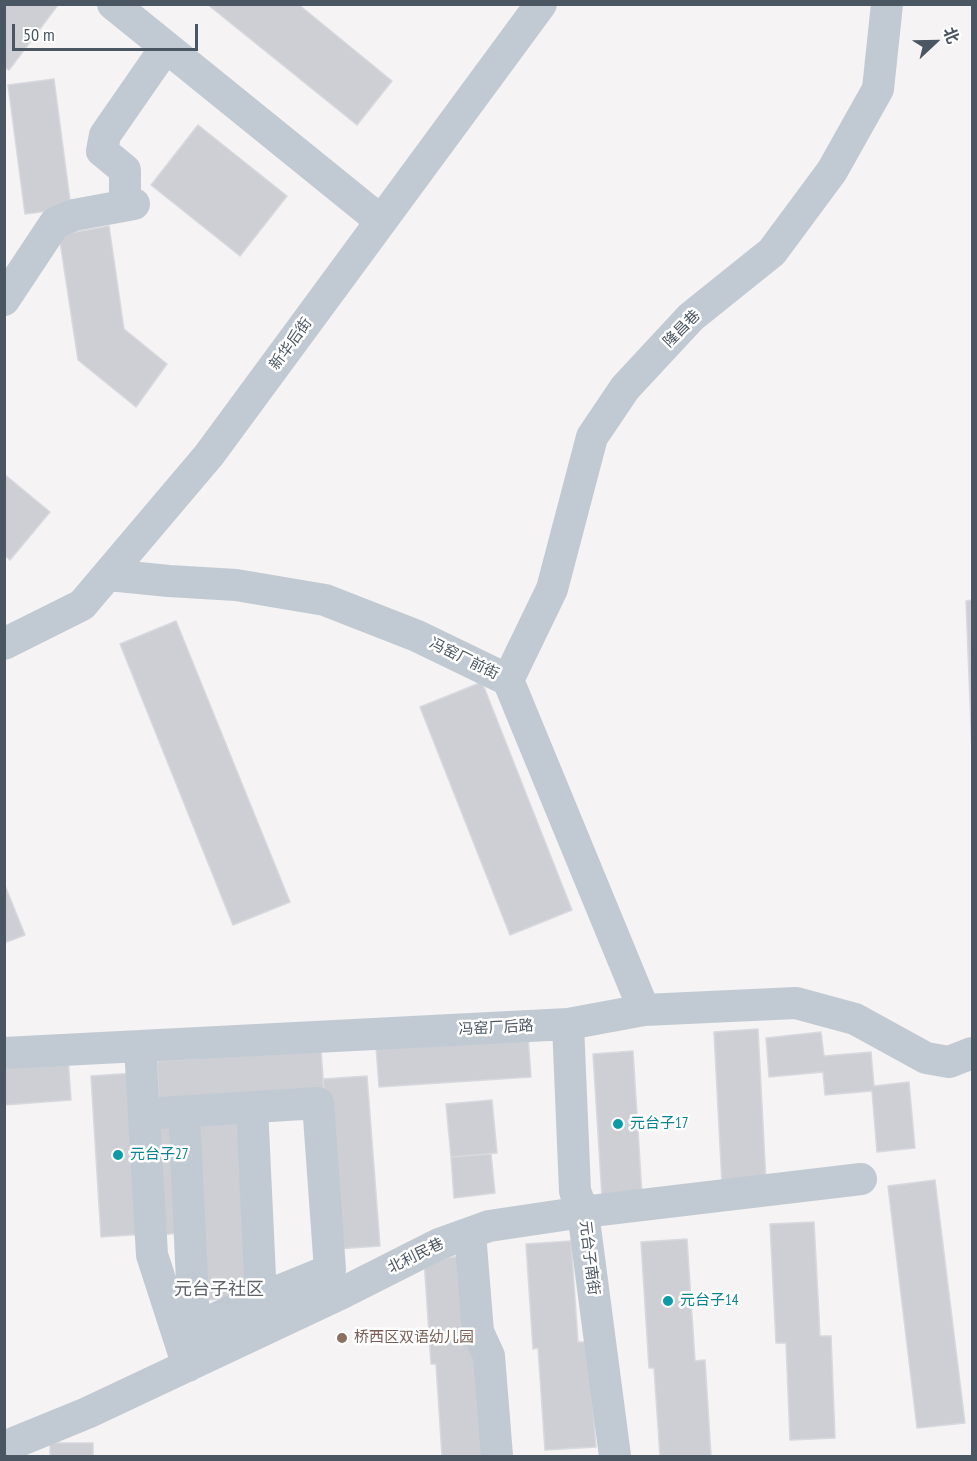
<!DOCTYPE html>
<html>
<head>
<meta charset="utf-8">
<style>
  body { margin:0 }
  #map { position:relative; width:977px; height:1461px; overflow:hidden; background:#f5f3f3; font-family:"PT Sans Narrow","Noto Sans SC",sans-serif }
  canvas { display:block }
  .frame { position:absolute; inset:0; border:6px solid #4a5661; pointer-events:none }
  .north { position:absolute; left:905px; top:12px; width:60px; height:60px; -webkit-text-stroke:4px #fff; paint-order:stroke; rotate:68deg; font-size:16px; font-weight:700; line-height:24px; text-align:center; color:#4a5661 }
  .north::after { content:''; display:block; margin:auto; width:21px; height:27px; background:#4a5661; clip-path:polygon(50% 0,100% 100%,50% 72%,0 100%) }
  .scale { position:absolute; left:12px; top:24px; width:186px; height:27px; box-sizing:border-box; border:3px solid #4a5661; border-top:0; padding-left:8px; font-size:18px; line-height:21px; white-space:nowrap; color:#4a5661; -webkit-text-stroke:4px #fff; paint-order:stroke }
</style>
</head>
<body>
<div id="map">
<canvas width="977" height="1461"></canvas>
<div class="frame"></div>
<div class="north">北</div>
<div class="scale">50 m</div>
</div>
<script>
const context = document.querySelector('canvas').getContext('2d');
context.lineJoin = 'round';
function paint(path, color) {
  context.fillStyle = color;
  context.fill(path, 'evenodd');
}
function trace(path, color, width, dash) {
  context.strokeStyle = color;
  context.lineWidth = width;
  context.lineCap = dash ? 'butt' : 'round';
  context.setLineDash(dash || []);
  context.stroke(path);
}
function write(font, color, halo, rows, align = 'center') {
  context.font = font + ' "PT Sans Narrow","Noto Sans SC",sans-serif';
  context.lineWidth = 5;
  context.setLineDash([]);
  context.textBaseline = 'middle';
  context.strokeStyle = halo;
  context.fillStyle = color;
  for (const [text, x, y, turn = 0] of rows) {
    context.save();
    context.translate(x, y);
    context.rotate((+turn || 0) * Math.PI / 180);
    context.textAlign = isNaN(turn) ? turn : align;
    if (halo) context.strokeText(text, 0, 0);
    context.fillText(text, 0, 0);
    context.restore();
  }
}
const building = new Path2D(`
  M4,4L58,5L9,70L4,67Z
  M207,4H298L392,81L357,125Z
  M54,79L71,208L25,214L8,85Z
  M198,125L287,196L240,256L151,185Z
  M109,226L124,329L167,364L136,407L78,360L59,235Z
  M4,474L50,512L10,560L4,555Z
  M972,600V752L966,601Z
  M176,621L290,902L233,925L120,644Z
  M482,682L572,910L510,935L420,707Z
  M4,883L25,935L4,943Z
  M758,1029L766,1182L722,1184L714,1032Z
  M821,1032L824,1056L871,1052L874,1086L909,1082L915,1148L877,1152L872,1091L825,1095L823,1072L769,1077L766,1038Z
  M528,1036L531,1077L379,1087L376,1046Z
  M321,1051L324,1091L159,1102L157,1061Z
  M633,1051L642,1195L602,1197L593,1054Z
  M68,1057L71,1100L4,1105V1061Z
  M135,1073L146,1234L101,1237L91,1076Z
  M367,1076L380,1246L336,1249L323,1079Z
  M492,1100L497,1153L451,1157L446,1104Z
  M242,1121L252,1298L202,1300L193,1124Z
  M177,1123L179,1233L161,1235L159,1124Z
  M491,1154L495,1193L454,1198L451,1157Z
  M935,1180L965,1423L917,1428L888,1186Z
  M814,1222L820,1336H831L835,1438L790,1440L786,1343H776L770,1224Z
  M687,1239L695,1361L705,1360L711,1456H660L654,1368H649L641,1242Z
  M571,1241L578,1342H588L596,1447L545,1450L538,1348L533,1349L526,1244Z
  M470,1256L493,1456H442L436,1364H431L424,1259Z
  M50,1443H93V1456H50Z`);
paint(building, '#cdcfd5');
trace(building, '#d7d9de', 1.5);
trace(new Path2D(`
  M113,4L381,221
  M125,205V170L102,151L105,135L166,47
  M4,300L55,223L74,215L134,204
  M108,575L169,581L236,585L325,600L417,636L508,680L644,1010
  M4,644L82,605L209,455L541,4
  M508,680L552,589L592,437L625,388L691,317L772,252L832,171L878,89L887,4
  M568,1024L575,1191L583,1212L615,1456
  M140,1046L152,1255L188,1366
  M4,1053L568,1024L644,1010L796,1003L855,1019L926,1058L949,1062L972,1053
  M144,1114L318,1103L330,1270L261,1298
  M185,1131L195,1346
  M470,1233L478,1332L489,1356L497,1456
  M194,1328L261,1298L252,1107
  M4,1447L87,1413L342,1293L439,1244L489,1226L583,1212L861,1179`), '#c1cad2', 32);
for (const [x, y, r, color] of [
  [618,1124,6,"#0f9aa8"],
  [118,1155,6,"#0f9aa8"],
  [668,1301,6,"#0f9aa8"],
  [342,1338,6,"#8d6e63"]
]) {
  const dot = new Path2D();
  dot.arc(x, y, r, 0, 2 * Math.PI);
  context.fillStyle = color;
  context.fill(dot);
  trace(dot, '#fff', 2);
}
write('15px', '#4a5661', '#fff', [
  ["隆昌巷",682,329,-45],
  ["新华后街",291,344,-54],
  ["冯窑厂前街",464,659,26],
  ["冯窑厂后路",496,1028,-3],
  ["北利民巷",416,1256,-26],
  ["元台子南街",589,1258,83]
]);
write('15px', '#0d838f', '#fff', [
  ["元台子17",630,1124],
  ["元台子27",130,1155],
  ["元台子14",680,1301]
], 'left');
write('15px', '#785e54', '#fff', [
  ["桥西区双语幼儿园",354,1338]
], 'left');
write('18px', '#5f6368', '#fff', [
  ["元台子社区",219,1290]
]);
</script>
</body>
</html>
